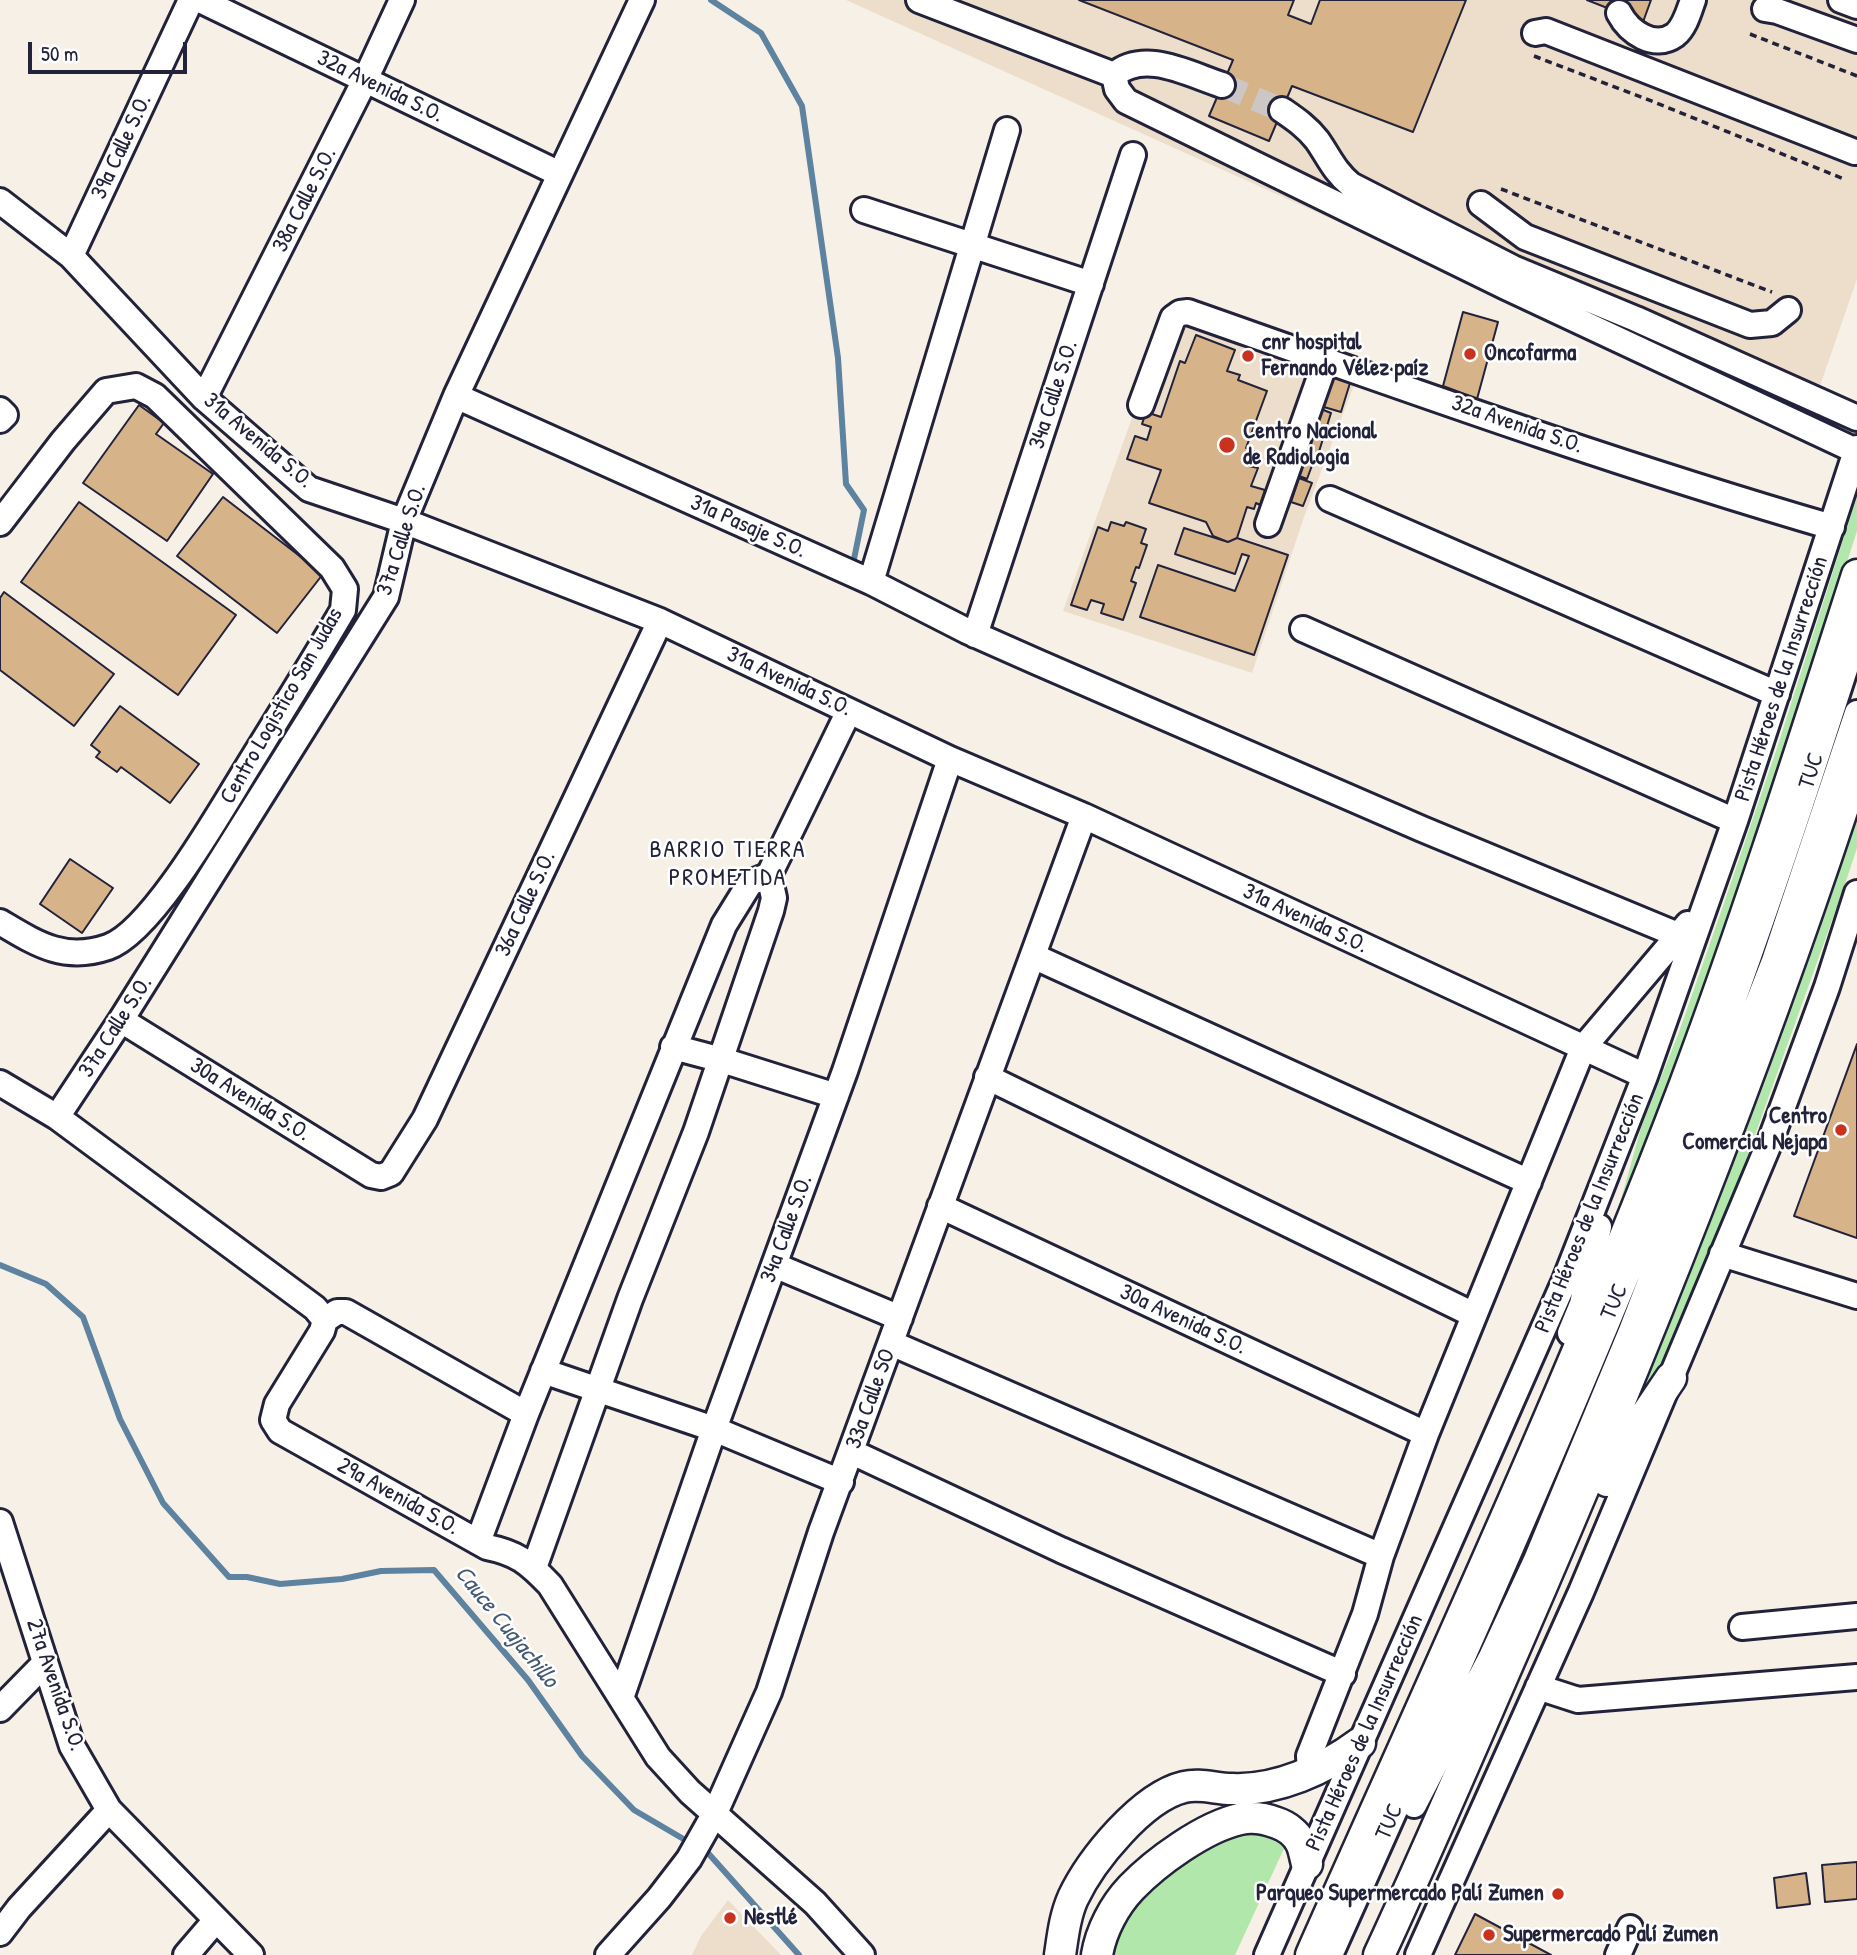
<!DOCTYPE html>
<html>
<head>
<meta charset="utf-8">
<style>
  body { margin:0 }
  #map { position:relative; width:1857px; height:1955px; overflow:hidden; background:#f7f0e7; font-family:"Patrick Hand",sans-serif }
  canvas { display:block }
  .scale { position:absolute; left:28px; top:42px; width:159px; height:32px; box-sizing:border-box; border:4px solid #22223b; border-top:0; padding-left:9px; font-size:21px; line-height:24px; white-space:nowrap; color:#22223b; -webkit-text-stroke:5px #fff; paint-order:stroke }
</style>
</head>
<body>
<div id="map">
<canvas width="1857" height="1955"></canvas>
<div class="scale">50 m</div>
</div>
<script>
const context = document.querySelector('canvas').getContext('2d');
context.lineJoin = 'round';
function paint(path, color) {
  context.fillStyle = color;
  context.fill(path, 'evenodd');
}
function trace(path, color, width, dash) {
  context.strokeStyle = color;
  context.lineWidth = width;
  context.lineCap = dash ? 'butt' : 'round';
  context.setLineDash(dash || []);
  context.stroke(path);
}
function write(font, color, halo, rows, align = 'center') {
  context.font = font + ' "Patrick Hand",sans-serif';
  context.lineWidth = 5;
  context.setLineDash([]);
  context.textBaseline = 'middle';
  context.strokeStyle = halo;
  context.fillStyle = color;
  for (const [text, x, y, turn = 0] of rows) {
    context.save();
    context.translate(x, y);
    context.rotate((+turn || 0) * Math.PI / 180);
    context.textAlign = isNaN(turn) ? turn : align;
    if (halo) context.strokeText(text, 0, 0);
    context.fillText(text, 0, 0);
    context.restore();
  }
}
paint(new Path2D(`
  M846,0H1857V279L1804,432Z
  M1174,300L1328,350L1359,372L1304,517L1252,673L1063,611Z
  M728,1900L781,1955H692L701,1936Z`), '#eddecb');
paint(new Path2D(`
  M1857,496V531C1782,763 1708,995 1615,1221L1641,1128L1679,1032L1723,906L1777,748Z
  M1857,817V848L1843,890L1732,1199L1680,1328L1664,1362L1633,1413C1714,1217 1793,1019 1857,817Z
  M1246,1827L1287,1842L1235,1955H1110L1111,1943L1140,1895L1194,1851Z`), '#b1e7aa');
trace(new Path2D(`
  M711,0L761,33L802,106L838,358L846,484L864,510L854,559
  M0,1265L46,1284L83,1317L120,1419L163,1503L229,1577H247L280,1584L342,1579L381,1571L434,1570L528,1680L582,1756L634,1810L692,1844
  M702,1850L708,1853L799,1955`), '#5d83a0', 6);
const building = new Path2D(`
  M1079,0H1294L1288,15L1311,24L1320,0H1466L1413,132L1292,86L1269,141L1209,116L1233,60Z
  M1587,0H1651L1643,22Z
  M1463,312L1498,322L1477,399L1443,386Z
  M1196,335L1235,350L1227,371L1240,375L1238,380L1267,391L1246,448L1254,451L1249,466L1258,468L1251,486L1265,490L1260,505L1256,503L1254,509L1247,507L1237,538L1228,542L1213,536L1206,522L1149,503L1161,470L1127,459L1135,436L1147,440L1151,427L1142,424L1146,412L1161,417L1180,361L1185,363Z
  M1326,375L1350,383L1341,412L1317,405Z
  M139,405L164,423L156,434L213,474L167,541L83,483Z
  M1316,407L1331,413L1317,458L1302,452Z
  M1305,457L1314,460L1307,479L1299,476Z
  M1299,478L1312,483L1303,506L1291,502Z
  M223,497L323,574L277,633L177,556Z
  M79,502L236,615L178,695L21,582Z
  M1111,522L1124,526L1126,522L1146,529L1141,543L1147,545L1139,568L1136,567L1131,581L1136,583L1123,620L1101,613L1104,604L1091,600L1087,610L1071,605L1098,527L1108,531Z
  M1184,528L1228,542L1237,538L1288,555L1254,655L1140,617L1158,565L1235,591L1249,556L1242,554L1235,574L1175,554Z
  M4,592L114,674L74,726L0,670V598Z
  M120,706L199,764L170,803L121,767L117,772L96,757L100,752L91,745Z
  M70,859L113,888L82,933L40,904Z
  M1857,1044V1238L1794,1216Z
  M1857,1862V1899L1825,1902L1822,1865Z
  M1806,1873L1810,1904L1777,1908L1774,1878Z
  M1475,1914L1551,1955H1455Z`);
paint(building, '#d7b389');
trace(building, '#22223b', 2);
trace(new Path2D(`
  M1222,85L1282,110`), '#ccc7c5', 24, [24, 12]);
const minor = new Path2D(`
  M200,0L560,174
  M919,0L1114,75
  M1841,0L1857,6
  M1765,9L1777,11L1857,40
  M1619,13C1629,32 1654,50 1675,35C1685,27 1689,11 1693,0
  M1535,33L1546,31L1855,152
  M1114,75L1117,89L1126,101L1506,287L1856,451
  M1114,75C1145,49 1188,74 1222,85
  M1282,110C1295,119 1307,127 1317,140C1329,157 1334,171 1351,185L1513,268L1636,319L1857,418
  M0,201L71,256L204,398L309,489L404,521L660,621L950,759L1084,816L1645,1076
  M1481,204L1525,237L1750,325L1772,323L1788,310
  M864,210L1091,284
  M71,256L191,0
  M456,396L871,582L967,631L1037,662L1422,829L1678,935
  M204,398L365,80L402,0
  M1141,405L1173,318L1180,313L1188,312C1401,387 1615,464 1832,527
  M0,410L5,415L0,420
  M1330,499L1777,694
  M0,523L63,441L106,391L136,386L155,396L332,568L345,589L343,610C312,663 279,716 247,768C221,810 152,932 108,947C64,962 37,944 0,922
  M1268,524L1326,360
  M871,582L1007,130
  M1303,629L1735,821
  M975,635L1133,155
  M1033,956L1529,1182
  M121,1020L371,1175L381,1177L391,1173L425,1119L660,621
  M673,1047L722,1060L836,1096
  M987,1077L1474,1315
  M0,1083L57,1117L315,1308L325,1320L322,1331L277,1404L273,1420L280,1431L487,1547C517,1553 528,1562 550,1585L658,1757L690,1792L815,1903L862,1955
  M57,1117L121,1020L386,597L404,521L456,396L642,0
  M940,1206L1426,1434
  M1722,1254L1857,1296
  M774,1265L900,1318
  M325,1320L337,1312H346L526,1414
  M1570,1333L1582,1304L1599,1227
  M891,1343L1381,1556
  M543,1371L714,1429L841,1482
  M852,1452L1061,1550L1343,1674
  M0,1522L72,1746L109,1810L251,1955
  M478,1542L526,1414L724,925L750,883L769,875
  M534,1568L630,1299L696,1132L771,911L774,898L769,875L849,711
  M1742,1627L1857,1616
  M1538,1687L1578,1700L1857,1677
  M621,1698L714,1429L845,1071L950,759
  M0,1709L45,1663
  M1310,1772L1309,1756L1365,1614L1381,1556L1426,1434L1583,1048L1688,924
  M1414,1805L1491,1657L1536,1560L1631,1331L1774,961L1857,713
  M0,1933L19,1908L109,1810
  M186,1955L216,1920
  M608,1955L659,1898L689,1859L715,1813L769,1692L821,1532L1084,816
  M1267,1955L1565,1280L1645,1076L1735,821L1857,448
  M1330,1955C1441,1707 1553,1459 1655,1206C1731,1018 1795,825 1857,632
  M1418,1955L1581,1592L1771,1139L1827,987L1857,893
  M1618,1955L1630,1928`);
const major = new Path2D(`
  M1607,1481L1617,1458L1671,1378
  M1060,1955C1063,1935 1065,1916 1073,1898C1091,1860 1142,1797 1184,1787C1200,1783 1216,1789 1232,1789C1277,1791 1325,1769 1360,1743
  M1097,1955C1101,1931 1114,1906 1131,1888C1156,1862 1204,1827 1240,1819C1253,1816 1264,1818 1277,1823C1286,1826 1296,1833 1301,1843C1304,1849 1305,1857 1307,1864
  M1311,1955C1439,1667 1573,1379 1685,1084C1748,916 1802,746 1857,575
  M1379,1955C1426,1854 1470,1751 1515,1648C1641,1359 1759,1066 1857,765`);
trace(minor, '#22223b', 30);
trace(major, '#22223b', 35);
trace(new Path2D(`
  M1750,34L1857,76
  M1534,56L1654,102L1844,179
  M1501,189L1772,292`), '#22223b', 3.5, [7, 5]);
trace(minor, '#fff', 24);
trace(major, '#fff', 30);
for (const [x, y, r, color] of [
  [1470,354,7,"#c8321e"],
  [1248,356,7,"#c8321e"],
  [1227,445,9,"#c8321e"],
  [1841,1130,7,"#c8321e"],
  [1558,1894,7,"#c8321e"],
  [730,1918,7,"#c8321e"],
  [1489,1935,7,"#c8321e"]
]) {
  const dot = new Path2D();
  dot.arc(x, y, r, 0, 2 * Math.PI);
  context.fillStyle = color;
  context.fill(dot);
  trace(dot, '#fff', 2.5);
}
write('23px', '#22223b', '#fff', [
  ["32a Avenida S.O.",380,87,26],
  ["39a Calle S.O.",122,147,-65],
  ["38a Calle S.O.",305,200,-63],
  ["34a Calle S.O.",1054,395,-72],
  ["32a Avenida S.O.",1517,425,19],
  ["31a Avenida S.O.",258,441,40],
  ["31a Pasaje S.O.",748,527,24],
  ["37a Calle S.O.",402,540,-72],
  ["Pista Héroes de la Insurrección",1782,679,-72],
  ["31a Avenida S.O.",789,682,25],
  ["Centro Logistico San Judas",282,706,-60],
  ["TUC",1812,771,-72],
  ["36a Calle S.O.",526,904,-65],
  ["31a Avenida S.O.",1305,919,25],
  ["37a Calle S.O.",116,1027,-57],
  ["30a Avenida S.O.",250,1100,32],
  ["Pista Héroes de la Insurrección",1590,1213,-68],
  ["34a Calle S.O.",787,1229,-70],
  ["TUC",1615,1302,-67],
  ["30a Avenida S.O.",1183,1320,25],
  ["33a Calle SO",871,1399,-70],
  ["29a Avenida S.O.",398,1497,29],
  ["27a Avenida S.O.",55,1685,71],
  ["Pista Héroes de la Insurrección",1365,1733,-66],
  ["TUC",1390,1822,-66]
]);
write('bold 23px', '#22223b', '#fff', [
  ["cnr hospital",1262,343],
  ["Fernando Vélez paíz",1262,369],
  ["Oncofarma",1484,354],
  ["Centro Nacional",1243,432],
  ["de Radiologia",1243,458],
  ["Centro",1827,1117,"right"],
  ["Comercial Nejapa",1827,1143,"right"],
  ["Parqueo Supermercado Palí Zumen",1544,1894,"right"],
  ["Nestlé",744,1918],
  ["Supermercado Palí Zumen",1503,1935]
], 'left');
context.letterSpacing = '2px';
write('24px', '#22223b', '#fff', [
  ["BARRIO TIERRA",728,851],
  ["PROMETIDA",728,879]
]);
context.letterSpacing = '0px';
write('italic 24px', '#445b76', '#fff', [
  ["Cauce Cuajachillo",506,1627,51]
]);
</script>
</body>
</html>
